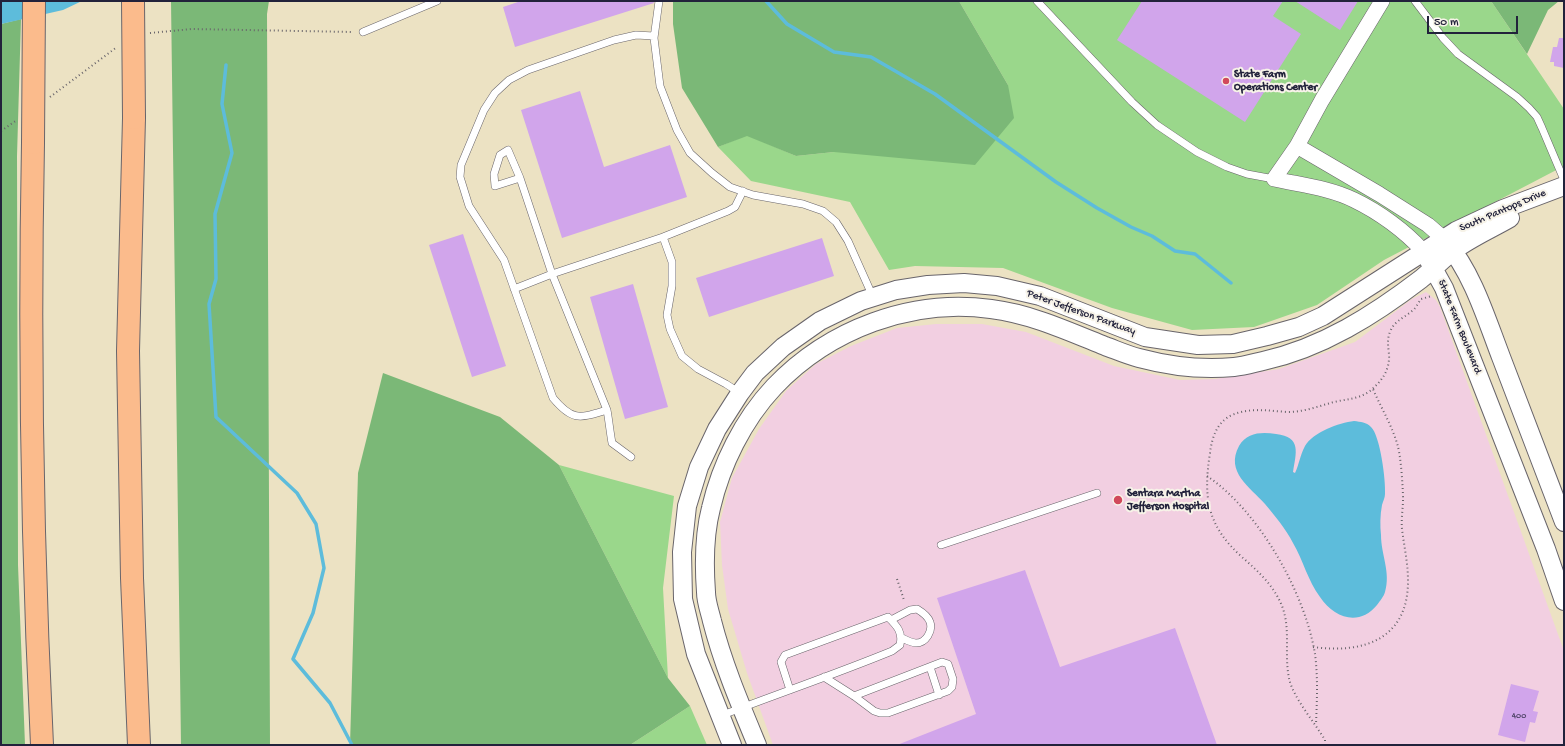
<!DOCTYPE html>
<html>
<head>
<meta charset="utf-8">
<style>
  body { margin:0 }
  #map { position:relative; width:1565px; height:746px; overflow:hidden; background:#ece2c3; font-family:"Gochi Hand",sans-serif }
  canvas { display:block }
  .frame { position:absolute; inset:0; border:2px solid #22223b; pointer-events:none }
  .scale { position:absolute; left:1427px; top:16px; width:91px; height:18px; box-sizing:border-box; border:2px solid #22223b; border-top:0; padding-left:5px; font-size:12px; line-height:14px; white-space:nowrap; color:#22223b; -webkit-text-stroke:3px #f7f3e8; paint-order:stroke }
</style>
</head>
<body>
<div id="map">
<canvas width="1565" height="746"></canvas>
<div class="frame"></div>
<div class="scale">50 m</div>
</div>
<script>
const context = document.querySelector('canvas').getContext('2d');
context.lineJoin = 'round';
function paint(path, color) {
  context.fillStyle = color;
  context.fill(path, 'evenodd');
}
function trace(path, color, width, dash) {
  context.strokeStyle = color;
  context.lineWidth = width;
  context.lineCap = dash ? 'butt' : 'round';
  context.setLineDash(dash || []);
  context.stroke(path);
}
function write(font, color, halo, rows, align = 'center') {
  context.font = font + ' "Gochi Hand",sans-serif';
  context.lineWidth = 4;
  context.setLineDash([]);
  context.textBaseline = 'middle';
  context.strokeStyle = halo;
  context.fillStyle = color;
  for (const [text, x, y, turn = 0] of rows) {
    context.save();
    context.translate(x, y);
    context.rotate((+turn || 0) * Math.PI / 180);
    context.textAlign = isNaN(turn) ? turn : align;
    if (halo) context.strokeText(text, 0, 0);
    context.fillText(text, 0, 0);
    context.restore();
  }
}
paint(new Path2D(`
  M1426,292L1436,300L1440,307L1564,651V745H773L747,673L728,609L722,565L720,522L732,478L759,429L786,391L816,364L851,346L897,328L936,324H982L1026,332L1114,366L1180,380L1215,379L1279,369L1355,342L1412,299Z`), '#f2cfe1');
paint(new Path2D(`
  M959,1H1491L1564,109V166L1384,260L1317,305L1254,327L1192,330L1112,308L1003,268L915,266L889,270L850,202L751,181L718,147L747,135L796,156L834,152L1008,85Z
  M559,465L674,496L663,588L668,678Z
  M690,706L707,745H630Z`), '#9ad78b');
paint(new Path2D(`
  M171,1H269L267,14L270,745H181Z
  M673,1H959L1008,85L1014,118L975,165L834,152L796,156L747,136L718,147L682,88L673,24Z
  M1491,1H1559L1548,10L1527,54Z
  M21,19L17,156L18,565L25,745H1V24Z
  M383,373L500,417L559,465L668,678L690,706L630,745H350L358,473Z`), '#7bb877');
paint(new Path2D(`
  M1,1H82L63,10L1,24Z
  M1354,421C1361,422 1366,422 1371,427C1380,435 1386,480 1385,494C1385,498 1383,501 1382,505C1380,515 1380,526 1381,535C1381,555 1391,572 1385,592C1384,596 1380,601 1377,605C1359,627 1334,618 1320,597C1308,581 1303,560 1293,543C1286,529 1275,516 1265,504C1250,487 1225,472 1239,446C1247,432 1262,432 1276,434C1302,437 1296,453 1293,472L1295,473C1299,465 1300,455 1305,446C1313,432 1339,423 1354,421Z`), '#5dbcdb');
trace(new Path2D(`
  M766,1L787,24L834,52L871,57L935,94L1056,182L1097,208L1131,227L1152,236L1175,251L1195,254L1231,283
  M226,65L222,104L232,153L215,214L216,279L209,304L216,417L297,493L316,524L324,568L313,613L293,659L330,703L352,745`), '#5dbcdb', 3.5);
paint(new Path2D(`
  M521,1H653L654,3L515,47L503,7Z
  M1142,1H1283L1273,16L1301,34L1245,122L1117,40Z
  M1295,1H1358L1340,30Z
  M1559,38H1564V68L1554,66V62H1550L1553,47H1557Z
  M580,91L604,167L670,145L687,197L562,238L521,110Z
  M463,234L506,366L472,377L429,245Z
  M822,238L834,276L709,317L696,278Z
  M633,284L668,407L625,419L590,297Z
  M1025,570L1060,667L1175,628L1217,745H897L976,714L937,598Z
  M1511,684L1539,691L1533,711L1538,712L1535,723L1530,722L1525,742L1498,735Z`), '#d1a5eb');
const service = new Path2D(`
  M659,1L654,38L660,86L677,130L690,153L712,173L730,187L753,195L803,204L823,211L836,222L848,241L873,297
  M1037,1L1132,102L1157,125L1197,152L1227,167L1247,174L1274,179
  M1415,1L1443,38L1458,54L1517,97L1529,108L1537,117L1542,128L1564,180
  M363,32L437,1
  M663,237L672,262V286L667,315L670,329L682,356L698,369L726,384L740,393
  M514,289L552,274L520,178L508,150L500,155L494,174L495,186L520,178
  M607,410C580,418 573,422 553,398L504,260L469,206L460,177L461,165L484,110L495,93L509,80L528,70L614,40L636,35L654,36
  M631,457L612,443C610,432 609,421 607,410L552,274L663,237L728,211L735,207L743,191
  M941,545L1097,493
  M891,620L910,610L917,609C922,612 928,616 930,622C933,631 926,643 916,643C912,643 906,640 902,638
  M930,667L939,695
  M824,677L854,696L874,711L880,713H888L948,691L952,687L953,679L948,664L942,662L854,696
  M720,716C777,694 836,674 892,651L900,645C903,632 897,626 888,617L785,655L781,662L790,690`);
const minor = new Path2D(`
  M1382,1L1322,100L1297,146L1274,179C1301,185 1330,188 1354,200C1379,212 1405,231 1423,251
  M1297,146L1379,194L1428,225L1443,238`);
const tertiary = new Path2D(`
  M1446,242C1473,274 1486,318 1501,357C1522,412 1543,467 1564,522
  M1428,259L1444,288L1546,549L1564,601
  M732,745L696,654L683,599L682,552L687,506L699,467L717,429L740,393L755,373L783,347L820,321L861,301L896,290L928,285L964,283L997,286L1040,296L1145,337L1198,345L1233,344L1267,336L1299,327L1323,316L1456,231L1503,209L1564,186
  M757,745C740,704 723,664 712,621C710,612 706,602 706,592C704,565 704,535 711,508C721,465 743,420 774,387C829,329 912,298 991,309C1031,314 1068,331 1105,346C1116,350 1127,355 1139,358C1169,366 1203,370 1234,367C1244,366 1254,363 1263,361C1322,348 1374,315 1421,279C1432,270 1442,260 1453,251C1470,238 1491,229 1510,218`);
const motorway = new Path2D(`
  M134,118L128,351L132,578L139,745
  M33,143C29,344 32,544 42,745`);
trace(service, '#69656b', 8);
trace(minor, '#69656b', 16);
trace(tertiary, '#69656b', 20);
trace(motorway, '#69656b', 24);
trace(new Path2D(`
  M150,33L192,29L353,32
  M50,97L117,47
  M1,131L17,120
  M1207,476C1259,511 1305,593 1315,654C1318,677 1317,700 1316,724
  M897,579L904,600
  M1313,647C1364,654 1408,639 1408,581C1408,563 1404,546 1402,529C1401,519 1403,509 1403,499C1403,488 1401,458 1398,447C1393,427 1381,408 1373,389
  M1325,745V740C1315,723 1292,696 1289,678C1284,654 1291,629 1282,606C1274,586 1259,572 1243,558C1207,526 1203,498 1210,453C1212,437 1217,422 1232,415C1251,407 1269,411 1288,412C1304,412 1319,406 1334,402C1347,399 1359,399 1370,391C1382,381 1390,370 1389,354C1388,346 1387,339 1390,332C1394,321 1404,318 1412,311C1416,308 1418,303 1421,299L1432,296`), '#69656b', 2, [1, 3]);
trace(service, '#fff', 7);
trace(minor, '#fff', 15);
trace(tertiary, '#fff', 18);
trace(motorway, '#fbbb8c', 22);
const motorwayBridge = new Path2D(`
  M133,1L134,118
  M33,143L34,1`);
trace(motorwayBridge, '#69656b', 24, []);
trace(motorwayBridge, '#fbbb8c', 22);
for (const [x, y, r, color] of [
  [1226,81,4,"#d1495b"],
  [1118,500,5,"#d1495b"]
]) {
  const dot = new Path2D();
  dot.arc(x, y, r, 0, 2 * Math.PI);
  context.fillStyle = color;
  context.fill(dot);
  trace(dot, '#f7f3e8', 1.5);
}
write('9px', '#4e4367', null, [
  ["400",1519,717]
]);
write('bold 11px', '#22223b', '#f7f3e8', [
  ["State Farm",1234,75],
  ["Operations Center",1234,88],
  ["Sentara Martha",1127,494],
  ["Jefferson Hospital",1127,507]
], 'left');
write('11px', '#22223b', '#f7f3e8', [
  ["South Pantops Drive",1503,211,-23],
  ["Peter Jefferson Parkway",1081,313,20],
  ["State Farm Boulevard",1459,327,68]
]);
</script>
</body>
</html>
